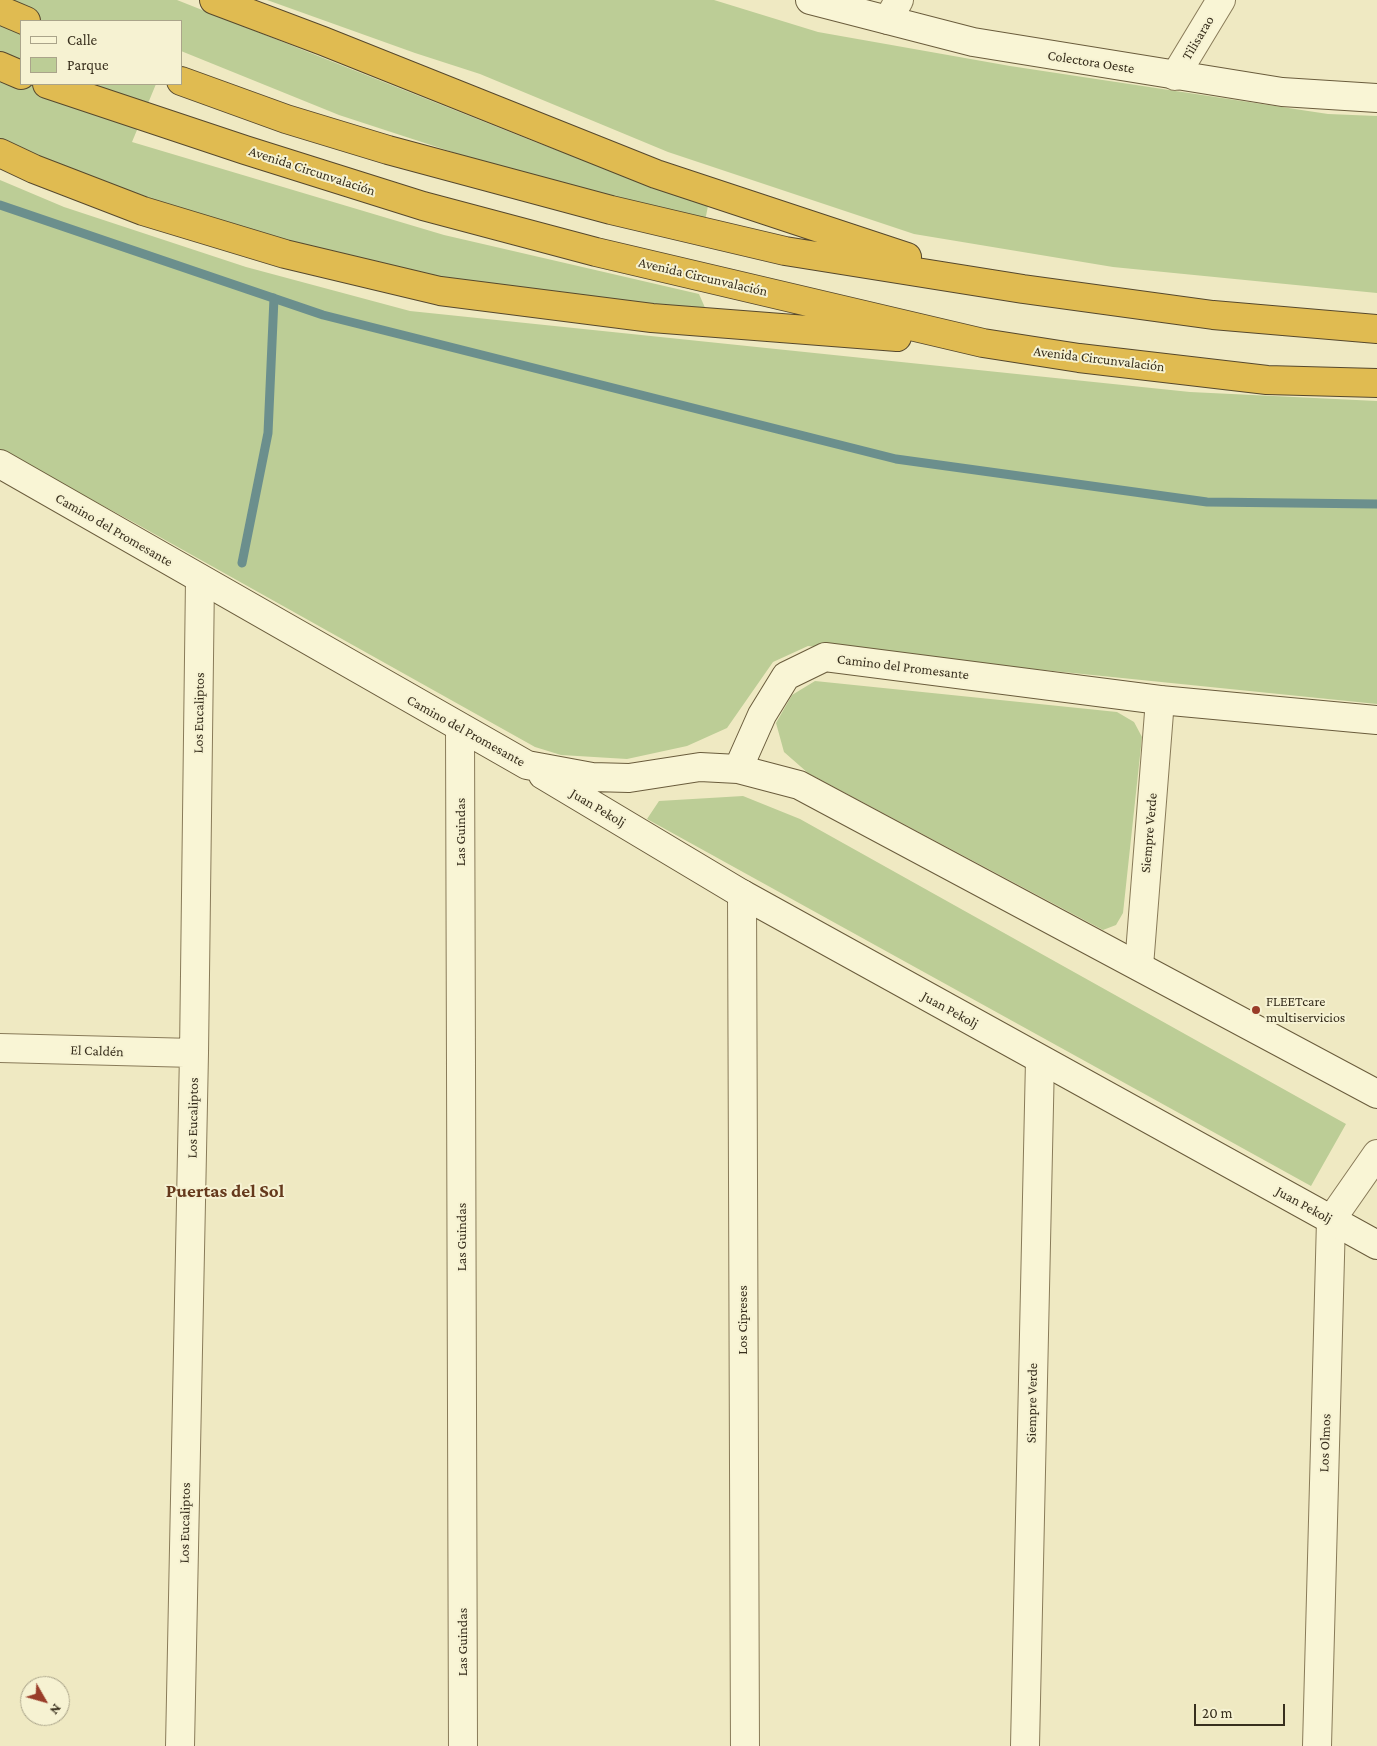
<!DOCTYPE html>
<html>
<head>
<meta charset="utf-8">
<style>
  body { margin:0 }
  #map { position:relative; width:1377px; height:1746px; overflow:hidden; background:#efe9c2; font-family:"Crimson Pro",serif }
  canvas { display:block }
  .legend { position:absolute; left:20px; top:20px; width:162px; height:65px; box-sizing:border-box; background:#f6f2d2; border:1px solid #aaa48a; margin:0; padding:6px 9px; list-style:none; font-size:15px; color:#382f1d }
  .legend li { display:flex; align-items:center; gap:10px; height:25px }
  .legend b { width:25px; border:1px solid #aaa48a }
  .north { position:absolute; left:20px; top:1676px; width:50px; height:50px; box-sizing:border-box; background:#f6f2d2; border:1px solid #aaa48a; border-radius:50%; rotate:128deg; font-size:14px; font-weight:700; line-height:20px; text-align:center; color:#382f1d }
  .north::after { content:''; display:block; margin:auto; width:18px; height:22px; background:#993c28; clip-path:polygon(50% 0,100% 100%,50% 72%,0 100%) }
  .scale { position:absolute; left:1194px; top:1704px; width:91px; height:22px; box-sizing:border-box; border:2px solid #382f1d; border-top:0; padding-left:6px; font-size:15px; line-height:18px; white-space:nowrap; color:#382f1d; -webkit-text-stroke:4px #f6f2d2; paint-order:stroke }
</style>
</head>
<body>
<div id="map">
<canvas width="1377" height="1746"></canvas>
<ul class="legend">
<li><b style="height:6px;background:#f9f5d5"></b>Calle</li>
<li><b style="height:14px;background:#bccd96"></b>Parque</li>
</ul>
<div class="north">N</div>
<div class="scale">20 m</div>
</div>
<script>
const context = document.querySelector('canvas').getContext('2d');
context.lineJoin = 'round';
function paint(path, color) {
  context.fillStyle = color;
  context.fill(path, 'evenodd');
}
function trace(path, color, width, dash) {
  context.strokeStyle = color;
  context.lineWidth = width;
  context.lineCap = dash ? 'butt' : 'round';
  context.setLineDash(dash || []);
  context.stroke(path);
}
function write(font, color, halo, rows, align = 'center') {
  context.font = font + ' "Crimson Pro",serif';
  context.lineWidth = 4;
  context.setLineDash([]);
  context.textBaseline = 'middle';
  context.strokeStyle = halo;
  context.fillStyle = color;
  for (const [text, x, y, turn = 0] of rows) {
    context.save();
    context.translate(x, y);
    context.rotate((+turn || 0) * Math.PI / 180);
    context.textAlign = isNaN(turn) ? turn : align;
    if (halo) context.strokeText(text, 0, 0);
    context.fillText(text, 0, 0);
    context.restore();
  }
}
paint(new Path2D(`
  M0,0H177L535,142L708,206L705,221L544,182L339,115L181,51V21H21V84H156L132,142L444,235L699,294L706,310L438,283L305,251L80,176L0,143Z
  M267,0H714L818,32L1010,66L1328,114L1377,116V293L1113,267L914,234L668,152L480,74L415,53Z
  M0,180L64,207L246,267L410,311L1190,392L1377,401V704L808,646L773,662L727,728L687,746L627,759L561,755L535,747L133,522L0,450Z
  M815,681L1117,712L1134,722L1142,737L1123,913L1116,925L1103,930L808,773L784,752L776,723L792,695Z
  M743,796L800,819L1346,1124L1311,1186L647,819L659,801Z`), '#bccd96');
trace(new Path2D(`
  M0,205L323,315L896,459L1207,502L1377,504
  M242,563L268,433L274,298`), '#6b8f8d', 9);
const street = new Path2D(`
  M888,20L899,0
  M1175,76L1221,0
  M460,729L463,1746
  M742,894L745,1746
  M1139,966L1160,700
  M0,1048L194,1053
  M180,1746L194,1053L200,579
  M1025,1746L1040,1060
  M1317,1746L1331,1220L1377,1154`);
const secondary = new Path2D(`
  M810,0L973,42L1282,92L1377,98
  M0,464L527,765L592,777L629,778L700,767L738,769L799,785L1377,1094
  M738,769L762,715L786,676L825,657L1160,700L1377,720
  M543,775L742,894L1377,1245`);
const highway = new Path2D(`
  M214,0L323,41L656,174L907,257
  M0,10L26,21
  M0,66L21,75
  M181,81L286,119L388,150L611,210L785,251L1023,289L1213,315L1377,329
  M47,84L245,150L423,206L596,252L983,343L1079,358L1267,380L1377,383
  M0,153L34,169L143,211L285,254L440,291L652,318L897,337`);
trace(street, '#897b59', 30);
trace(secondary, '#6a5c3c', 30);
trace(highway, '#56482d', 30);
trace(street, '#f9f5d5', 28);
trace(secondary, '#f9f5d5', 28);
trace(highway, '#e0bb51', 28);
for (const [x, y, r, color] of [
  [1256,1010,5,"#993c28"]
]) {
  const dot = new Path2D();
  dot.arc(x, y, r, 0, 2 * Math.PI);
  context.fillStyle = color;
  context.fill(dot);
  trace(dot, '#f6f2d2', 2);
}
write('14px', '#382f1d', '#f6f2d2', [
  ["Tilisarao",1198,38,-59],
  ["Colectora Oeste",1091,62,9],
  ["Avenida Circunvalación",312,171,18],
  ["Avenida Circunvalación",703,277,13],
  ["Avenida Circunvalación",1099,359,7],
  ["Camino del Promesante",114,530,30],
  ["Camino del Promesante",903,667,7],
  ["Los Eucaliptos",199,713,-89],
  ["Camino del Promesante",466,731,29],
  ["Juan Pekolj",598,808,31],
  ["Las Guindas",461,832,-90],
  ["Siempre Verde",1149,833,-85],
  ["Juan Pekolj",950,1010,29],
  ["El Caldén",97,1051,2],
  ["Los Eucaliptos",193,1118,-89],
  ["Juan Pekolj",1304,1205,29],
  ["Las Guindas",462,1237,-90],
  ["Los Cipreses",743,1320,-90],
  ["Siempre Verde",1032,1403,-89],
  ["Los Olmos",1325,1443,-88],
  ["Los Eucaliptos",185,1523,-89],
  ["Las Guindas",463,1642,-90]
]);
write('14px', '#382f1d', '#f6f2d2', [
  ["FLEETcare",1266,1002],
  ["multiservicios",1266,1018]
], 'left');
write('bold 19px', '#65391c', '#f6f2d2', [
  ["Puertas del Sol",225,1191]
]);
</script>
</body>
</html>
